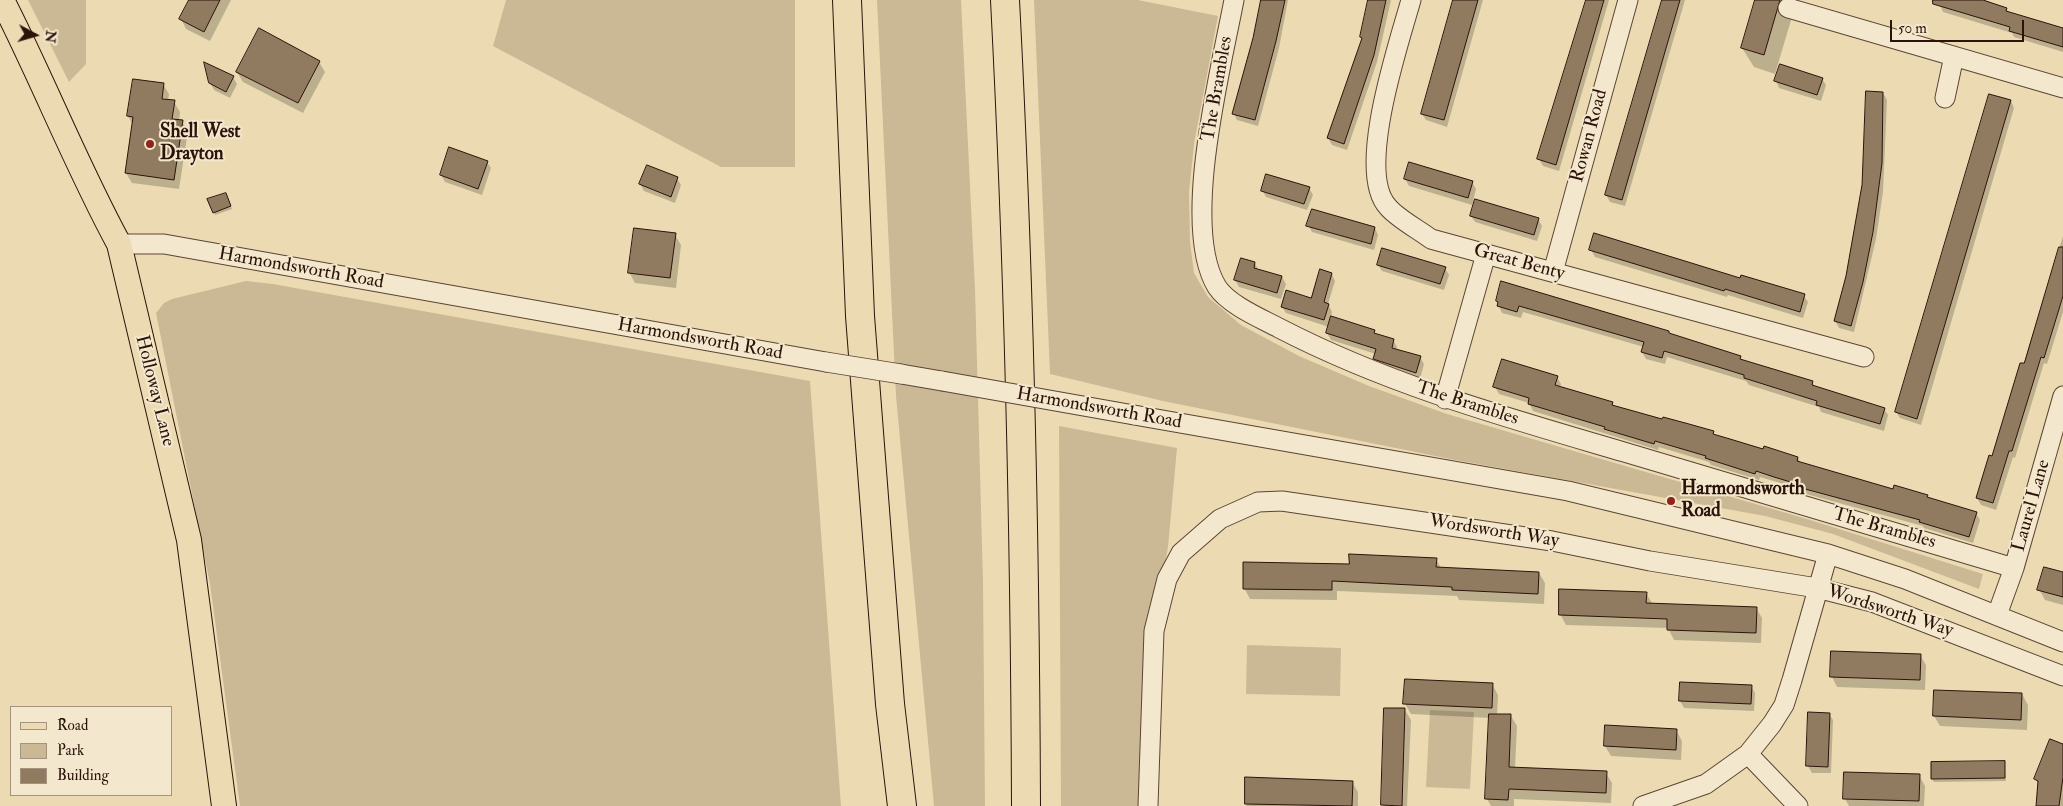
<!DOCTYPE html>
<html>
<head>
<meta charset="utf-8">
<style>
  body { margin:0 }
  #map { position:relative; width:2063px; height:806px; overflow:hidden; background:#ecdbb2; font-family:"IM FELL Double Pica",serif }
  canvas { display:block }
  .legend { position:absolute; left:10px; top:706px; width:162px; height:90px; box-sizing:border-box; background:#f3e8cd; border:1px solid #a3937f; margin:0; padding:6px 9px; list-style:none; font-size:15px; color:#2c130a }
  .legend li { display:flex; align-items:center; gap:10px; height:25px }
  .legend b { width:25px; border:1px solid #a3937f }
  .north { position:absolute; left:10px; top:10px; width:50px; height:50px; -webkit-text-stroke:4px #f3e8cd; paint-order:stroke; rotate:96deg; font-size:14px; font-weight:700; line-height:20px; text-align:center; color:#2c130a }
  .north::after { content:''; display:block; margin:auto; width:18px; height:22px; background:#2c130a; clip-path:polygon(50% 0,100% 100%,50% 72%,0 100%) }
  .scale { position:absolute; left:1890px; top:20px; width:134px; height:22px; box-sizing:border-box; border:2px solid #2c130a; border-top:0; padding-left:6px; font-size:15px; line-height:18px; white-space:nowrap; color:#2c130a; -webkit-text-stroke:4px #f3e8cd; paint-order:stroke }
</style>
</head>
<body>
<div id="map">
<canvas width="2063" height="806"></canvas>
<ul class="legend">
<li><b style="height:6px;background:#ecdbb2"></b>Road</li>
<li><b style="height:14px;background:#cbb995"></b>Park</li>
<li><b style="height:14px;background:#907b61"></b>Building</li>
</ul>
<div class="north">N</div>
<div class="scale">50 m</div>
</div>
<script>
const context = document.querySelector('canvas').getContext('2d');
context.lineJoin = 'round';
function paint(path, color) {
  context.fillStyle = color;
  context.fill(path, 'evenodd');
}
function trace(path, color, width, dash) {
  context.strokeStyle = color;
  context.lineWidth = width;
  context.lineCap = dash ? 'butt' : 'round';
  context.setLineDash(dash || []);
  context.stroke(path);
}
function write(font, color, halo, rows, align = 'center') {
  context.font = font + ' "IM FELL Double Pica",serif';
  context.lineWidth = 4;
  context.setLineDash([]);
  context.textBaseline = 'middle';
  context.strokeStyle = halo;
  context.fillStyle = color;
  for (const [text, x, y, turn = 0] of rows) {
    context.save();
    context.translate(x, y);
    context.rotate((+turn || 0) * Math.PI / 180);
    context.textAlign = isNaN(turn) ? turn : align;
    if (halo) context.strokeText(text, 0, 0);
    context.fillText(text, 0, 0);
    context.restore();
  }
}
paint(new Path2D(`
  M28,0H86V64L69,82Z
  M506,0H795V167H721L493,46Z
  M877,0H961L975,289L983,581L985,806H934L896,396Z
  M1034,0H1138L1218,16L1194,144L1189,192L1190,242L1194,273L1208,297L1241,325L1299,356L1369,386L1447,414L1807,519L1983,574L1979,589L1833,534L1765,516L1450,459L1163,401L1050,374Z
  M246,281L273,284L810,381L841,806H240L210,584L156,313L164,303L172,299Z
  M1059,426L1177,448L1168,547L1162,580L1145,806H1061Z
  M1247,645L1341,648L1340,696L1246,694Z
  M1430,710L1474,712L1470,789L1426,787Z`), '#cbb995');
paint(new Path2D(`
  M190,0H231L210,41L186,29L181,19Z
  M1261,0H1288L1279,48L1258,126L1237,120L1234,114L1254,38Z
  M1369,0H1391L1377,62L1347,150L1332,145L1328,138L1362,40L1361,37Z
  M1454,0H1483L1447,127L1426,120L1422,114Z
  M1587,0H1609L1559,171L1543,166L1539,159Z
  M1663,0H1685L1625,206L1610,202L1606,195Z
  M1757,0H1797L1775,74L1754,67L1742,48Z
  M1941,0H1978L2006,9L2009,13L2063,30V52L2014,37L2012,33L1943,12L1940,5Z
  M319,62L325,72L303,113L243,82L237,72Z
  M233,77L237,84L230,98L214,90L210,83Z
  M1822,79L1826,85L1821,101L1779,88L1776,81Z
  M163,84L169,94L168,101L174,102L180,112L179,121L182,122L188,131L179,189L132,183L126,173L133,125L128,116Z
  M1883,93L1887,100L1883,192L1876,239L1854,332L1839,328L1835,321L1847,276L1863,185Z
  M2011,101L2014,108L1921,425L1900,418L1896,412Z
  M487,162L491,168L482,195L445,182L441,175Z
  M677,178L681,185L675,203L644,191L640,184Z
  M1405,179L1472,182L1476,189L1472,205L1409,186Z
  M1309,188L1313,195L1307,210L1266,197L1262,190Z
  M226,194L232,209L215,215L214,212Z
  M1471,216L1538,219L1542,226L1537,241L1475,222Z
  M1308,225L1375,228L1378,235L1374,250L1312,232Z
  M675,235L681,245L676,288L635,283L629,272Z
  M2063,236V312L2047,364L2044,363L2015,458L2013,457L1996,510L1981,505L1977,498L2025,365Z
  M1591,250L1741,279L1804,296L1808,302L1803,318L1728,295L1727,297L1595,257Z
  M1255,263L1258,270L1282,277L1286,284L1281,299L1239,287L1235,280Z
  M1378,265L1445,268L1449,275L1444,290L1382,271Z
  M1332,274L1335,281L1328,304L1332,312L1331,317L1374,331L1376,335L1393,340L1397,347L1396,351L1420,357L1424,364L1420,379L1379,365L1375,358L1376,354L1331,340L1327,333L1329,327L1286,313L1282,307L1312,300Z
  M1497,301L1670,335L1740,357L1742,361L1812,382L1815,387L1884,409L1888,415L1884,431L1821,412L1819,407L1749,385L1746,381L1667,357L1665,364L1646,359L1642,352L1644,347L1523,312L1521,318L1502,313Z
  M1557,377L1561,384L1560,388L1612,403L1614,406L1663,421L1713,432L1715,436L1798,458L1801,464L1894,491L1927,496L1929,499L1976,513L1980,520L1973,543L1924,528L1923,526L1799,492L1797,488L1760,477L1759,480L1711,465L1709,462L1659,447L1658,450L1533,411L1529,403L1499,394L1495,387Z
  M1436,559L1441,568L1539,573L1545,583L1544,604L1459,600L1457,596L1337,591V600L1250,599L1244,588L1350,565Z
  M2063,574V605L2045,600L2039,589Z
  M1646,593L1652,603L1756,608L1762,618L1761,643L1674,640L1668,628L1566,625L1560,614Z
  M1920,655L1926,665L1925,690L1837,687L1832,677Z
  M1681,683L1751,686L1755,693L1754,711L1684,708L1680,701Z
  M1492,684L1498,695L1497,715L1511,716L1517,726L1515,768L1606,773L1612,783L1611,803L1514,799V806H1491L1487,799L1490,718L1411,714L1405,704Z
  M2022,694L2028,705L2027,730L1940,726L1934,716Z
  M1405,710L1411,720L1407,806H1383Z
  M1829,714L1833,720L1831,773H1812L1808,766Z
  M1676,730L1682,741L1681,760L1611,756L1605,746Z
  M2063,745V806H2037L2039,785L2036,779Z
  M2004,762L2006,781L1934,782L1932,779Z
  M1919,775L1925,786L1924,806H1849L1845,799Z
  M1352,782L1358,792V806H1247L1246,804Z`), '#0003');
const building = new Path2D(`
  M189,0H220L204,32L179,19Z
  M1261,0H1285L1276,41L1255,120L1232,114L1253,38Z
  M1368,0H1386L1374,55L1344,144L1327,138L1362,38L1360,37Z
  M1453,0H1478L1444,120L1421,114Z
  M1586,0H1604L1556,165L1537,159Z
  M1662,0H1680L1622,200L1605,195Z
  M1755,0H1780L1764,55L1741,48Z
  M1933,0H1983L2007,8L2006,11L2063,28V47L2009,31L2010,27L1933,4Z
  M259,28L320,61L298,103L236,72Z
  M204,62L234,76L226,92L209,83Z
  M1780,64L1823,78L1817,95L1774,81Z
  M133,79L164,83L162,99L175,100L172,119L183,120L174,180L125,173L133,117L127,116Z
  M1866,91L1883,92L1882,163L1873,232L1863,282L1851,326L1834,321L1846,276L1862,185Z
  M1989,94L2011,100L1917,419L1895,412Z
  M449,147L488,161L478,189L440,175Z
  M1409,162L1473,181L1468,198L1404,179Z
  M647,165L678,177L671,197L639,184Z
  M1266,174L1310,187L1304,204L1261,191Z
  M226,193L231,206L213,213L207,199Z
  M1475,199L1539,218L1534,235L1470,216Z
  M1312,209L1375,227L1371,244L1306,226Z
  M634,228L676,233L670,278L628,273Z
  M1594,233L1740,278L1741,275L1805,294L1800,312L1725,289L1724,291L1589,250Z
  M2059,247H2063V296L2044,358L2041,357L2012,451H2009L1993,503L1976,498L1989,455L1992,456L2020,363H2024Z
  M1382,248L1446,267L1440,284L1377,265Z
  M1241,258L1255,262L1254,268L1282,276L1277,293L1234,280Z
  M1320,269L1332,273L1324,302L1329,304L1324,320L1281,307L1286,290L1311,298Z
  M1501,281L1669,331V333L1741,356L1740,359L1813,381L1812,385L1885,408L1880,424L1816,405L1817,401L1744,378V375L1715,366L1664,351L1662,358L1641,352L1644,342L1519,306L1517,312L1497,306L1498,302L1496,301Z
  M1331,316L1375,330L1374,333L1394,339L1392,348L1421,356L1416,373L1373,359L1376,349L1326,333Z
  M1502,359L1558,376L1555,385L1613,402L1612,405L1662,419L1663,417L1689,424L1714,431L1713,434L1730,439L1763,449L1764,446L1798,457L1797,461L1893,489L1894,485L1928,495L1927,497L1977,512L1969,537L1919,522L1920,520L1794,486V483L1774,477L1756,471L1755,474L1705,458L1706,456L1655,441L1654,444L1604,429L1605,427L1528,404L1529,398L1493,387Z
  M1349,554L1437,558L1436,567L1539,572L1538,594L1452,590V587L1332,581V590L1243,589V562L1349,564Z
  M2044,567L2063,572V597L2037,590Z
  M1559,589L1647,592L1646,603L1757,607L1756,633L1667,630V619L1559,615Z
  M1831,651L1921,654L1920,680L1830,677Z
  M1405,679L1493,683L1492,708L1403,704Z
  M1680,682L1752,685L1751,704L1679,701Z
  M1934,690L2022,693L2021,720L1933,716Z
  M1384,708H1405L1402,806L1381,805Z
  M1808,712L1830,713L1828,767L1806,766Z
  M1489,714H1511L1509,767L1607,771L1606,793L1509,789L1508,800L1485,799Z
  M1605,725L1677,729L1676,750L1604,746Z
  M2050,739L2063,744V777L2059,806H2036L2038,781L2034,779Z
  M2005,761V778L1931,779V762Z
  M1844,772L1920,774L1919,801L1843,799Z
  M1245,777L1353,781L1352,806L1245,804Z`);
paint(building, '#907b61');
trace(building, '#2c130a', 1);
const minor = new Path2D(`
  M1234,0C1221,69 1180,227 1217,287C1229,305 1260,318 1279,328C1389,385 1505,417 1624,452C1754,491 1884,529 2014,568
  M1411,0C1399,43 1355,172 1388,207C1398,219 1418,229 1431,239L1864,357
  M1788,8L2063,88
  M1945,98L1954,56
  M119,244H164L826,362
  M1553,272L1628,0
  M901,374L942,381
  M1445,399L1486,254
  M1134,415L1568,491L1828,554L1905,579L2063,642
  M1997,615L2014,568L2063,396
  M1748,754L1798,806
  M1148,806L1154,631L1167,579L1181,553L1220,519L1258,502L1282,501L1552,541L1650,561L1817,588L1872,602L2063,676
  M1643,806L1706,784L1748,754L1772,724L1784,705L1792,680L1828,554`);
const major = new Path2D(`
  M2,0C43,80 76,165 119,244L189,540L224,806`);
const highway = new Path2D(`
  M847,0L860,316L890,704L902,806
  M1005,0C1019,269 1025,537 1026,806`);
trace(minor, '#5c4534', 21);
trace(major, '#2c130a', 26);
trace(highway, '#2c130a', 30);
trace(minor, '#f3e8cd', 19);
trace(major, '#ecdbb2', 24);
trace(highway, '#ecdbb2', 28);
const minorBridge = new Path2D(`
  M826,362L901,374
  M942,381L1134,415`);
trace(minorBridge, '#5c4534', 21, []);
trace(minorBridge, '#f3e8cd', 19);
for (const [x, y, r, color] of [
  [150,144,5,"#8f2418"],
  [1671,501,5,"#8f2418"]
]) {
  const dot = new Path2D();
  dot.arc(x, y, r, 0, 2 * Math.PI);
  context.fillStyle = color;
  context.fill(dot);
  trace(dot, '#f3e8cd', 2);
}
write('19px', '#2c130a', '#f3e8cd', [
  ["The Brambles",1218,89,-80],
  ["Rowan Road",1590,136,-75],
  ["Great Benty",1519,263,15],
  ["Harmondsworth Road",301,269,10],
  ["Harmondsworth Road",700,340,10],
  ["Holloway Lane",154,391,76],
  ["The Brambles",1467,404,18],
  ["Harmondsworth Road",1099,409,10],
  ["Laurel Lane",2032,506,-74],
  ["The Brambles",1884,529,16],
  ["Wordsworth Way",1494,532,9],
  ["Wordsworth Way",1890,612,18]
]);
write('bold 19px', '#2c130a', '#f3e8cd', [
  ["Shell West",160,133],
  ["Drayton",160,155],
  ["Harmondsworth",1681,490],
  ["Road",1681,512]
], 'left');
</script>
</body>
</html>
